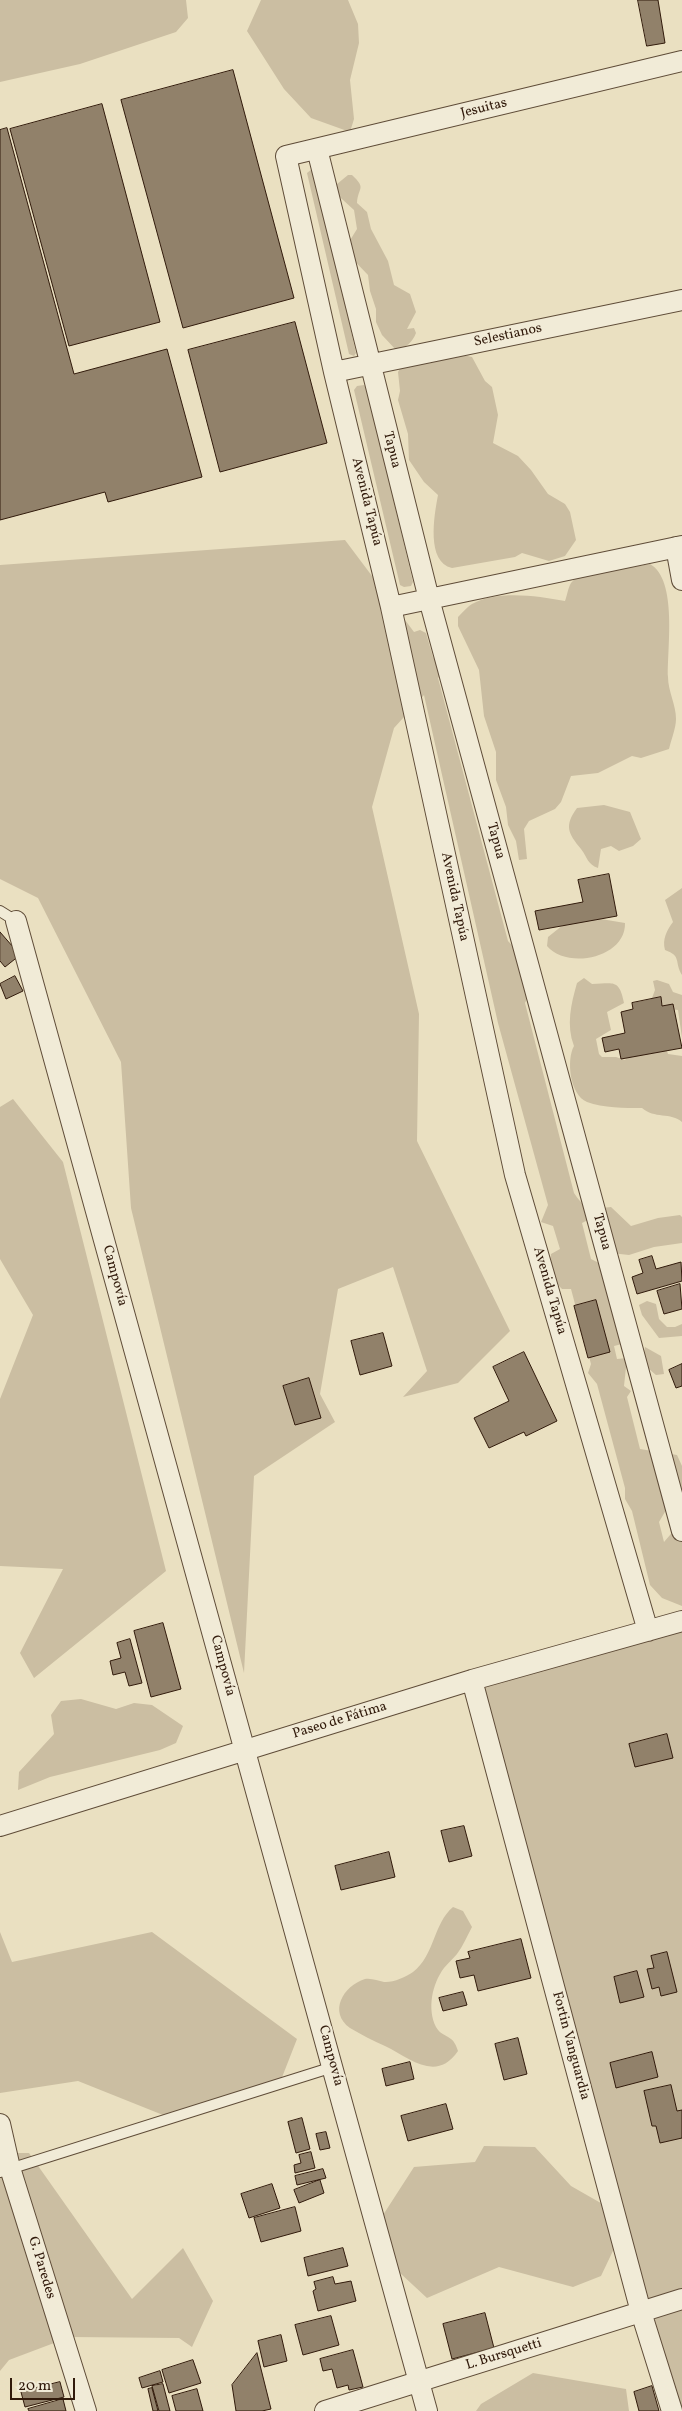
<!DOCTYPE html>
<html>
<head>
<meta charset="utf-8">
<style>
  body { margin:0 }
  #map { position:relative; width:682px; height:2411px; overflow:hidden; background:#eae0c1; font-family:Vollkorn,serif }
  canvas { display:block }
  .scale { position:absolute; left:10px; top:2378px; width:65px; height:22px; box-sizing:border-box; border:2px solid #311a0b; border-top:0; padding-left:6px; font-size:15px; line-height:18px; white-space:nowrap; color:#311a0b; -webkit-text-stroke:4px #f1ebd7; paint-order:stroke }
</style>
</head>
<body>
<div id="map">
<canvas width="682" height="2411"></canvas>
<div class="scale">20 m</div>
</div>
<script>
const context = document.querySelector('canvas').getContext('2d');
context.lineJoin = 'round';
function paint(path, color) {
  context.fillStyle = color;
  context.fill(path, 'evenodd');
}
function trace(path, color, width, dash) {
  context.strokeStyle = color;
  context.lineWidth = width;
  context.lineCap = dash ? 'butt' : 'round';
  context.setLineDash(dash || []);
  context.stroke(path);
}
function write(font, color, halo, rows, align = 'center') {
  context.font = font + ' Vollkorn,serif';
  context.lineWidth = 4.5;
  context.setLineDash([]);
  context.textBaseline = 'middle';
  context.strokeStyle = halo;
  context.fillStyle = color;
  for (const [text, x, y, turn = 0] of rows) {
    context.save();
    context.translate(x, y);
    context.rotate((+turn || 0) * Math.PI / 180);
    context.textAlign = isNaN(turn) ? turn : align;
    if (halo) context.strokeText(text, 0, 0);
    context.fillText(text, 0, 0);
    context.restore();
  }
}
paint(new Path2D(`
  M0,0H186L188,18L176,32L80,64L0,82Z
  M261,0H348L358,24L359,43L350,80L354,119L350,132L311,118L284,89L247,31Z
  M312,169L315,171L356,353L354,356L349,354L307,173Z
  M348,175H352C367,189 358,187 357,203L367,212L371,229L388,261L394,285L410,294L416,312L407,329L414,328L416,333C412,343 407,346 397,351L382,335L376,322V309L370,291L368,275L344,250L357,229L354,210L331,189Z
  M454,353L472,357L485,381L492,387L498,415L493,443L518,456L531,470L548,494L565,504L570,512L576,540L565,556L549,561L522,553L515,557L452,568C426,562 434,516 438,495L424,482L409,460L408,434L398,400L400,391L398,372L402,365Z
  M364,385L367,388L413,582L411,586L404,587L400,585L354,390L357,386Z
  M345,540L414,632L420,630L426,633L433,657L444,672L438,678L508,941L539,974L525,1003L574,1193C586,1211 590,1209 611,1207L631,1226L658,1218L680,1215L682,1217V1243L654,1247L629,1255L602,1252L592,1218L582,1223L591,1259L607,1267L622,1344L614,1346L617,1359L627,1358L624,1386L631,1391L627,1397L640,1449L677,1455L682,1466V1497L669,1505L659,1522L664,1542L676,1528L682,1526V1606L662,1598L650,1585L632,1511L625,1499V1488L597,1384L588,1373L591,1364L571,1289H562C552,1280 549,1267 551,1254L560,1249L553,1226L541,1222L548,1205L498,1023L424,695L394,728L372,807L419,1014L417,1141L510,1331L458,1383L403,1397L427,1371L393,1267L338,1289L320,1394L335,1422L254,1476L244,1673L131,1208L121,1062L38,898L0,879V565Z
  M650,564C678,580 667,649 668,677C668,691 676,705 676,719C676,728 671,740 669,749L641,758L632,756L598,773L571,776L561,802L555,809L529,821L524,829L527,859L519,860L516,841L508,825L506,807L496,780V752L484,716L479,670L458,626V617C462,613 467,607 472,604C499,590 536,596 565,601C567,596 568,588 571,583C584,565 630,569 650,564Z
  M604,805L630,812L641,839L633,846L619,851L611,846L601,849L598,868C587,864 588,858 581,849C568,833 564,826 577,808Z
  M682,888V975C674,962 682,956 665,950C662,939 667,930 673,922L665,900Z
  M589,917L625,923C626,958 567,970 547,946L548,937L563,925Z
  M584,978L592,984C613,984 619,978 624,1003L607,1012L611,1030L596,1039L599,1054L602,1057H616L625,1060L636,1046L665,1045L668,1054L682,1056V1122C671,1112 654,1119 642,1108C625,1108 603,1108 587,1102C570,1095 566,1060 574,1046C566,1025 571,1004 577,983Z
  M657,980L669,984L673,992L682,995V1038L678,1010L661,1008L652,998L655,990L653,981Z
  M13,1099L63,1162L166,1571L34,1678L20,1653L63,1569L0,1566V1399L33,1315L0,1259V1107Z
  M647,1301L656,1304L659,1319L667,1327H675L682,1324V1336L659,1338L642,1315L639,1305Z
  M645,1347L661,1356L664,1374L656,1375L642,1363Z
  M682,1621V2411H672L620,2236L601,2276L573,2287L499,2267L427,2298L386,2260L374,2229L414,2167L475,2162L484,2146L535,2147L571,2186L613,2210L472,1680Z
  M81,1699L116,1709L134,1703L152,1705L183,1726L176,1743L160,1750L50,1777L18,1790L19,1772L54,1734L51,1715L61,1701Z
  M453,1907L463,1911L472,1927C467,1936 463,1946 457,1954C453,1959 448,1963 444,1968C432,1984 427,2009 436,2027C443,2039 453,2033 458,2051C436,2083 410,2058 385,2046C373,2041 362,2035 350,2028C328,2012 343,1986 365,1979C372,1978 378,1981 384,1982C392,1983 406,1977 413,1972C435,1955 433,1924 453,1907Z
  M0,1932L12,1962L152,1932L297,2039L279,2085L173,2119L78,2081L0,2093Z
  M0,2153H29L132,2299L183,2248L213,2301L192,2347L179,2338L70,2337L9,2360L0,2371Z
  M533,2373L626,2389L629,2411H476L481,2404Z`), '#cbbea2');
const building = new Path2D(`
  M638,0H658L665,43L647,46Z
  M233,70L294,298L183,328L121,100Z
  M102,104L160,322L69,346L10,129Z
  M7,128L74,374L167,349L202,477L108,502L105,492L0,520V130Z
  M295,322L327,443L220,472L188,350Z
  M609,874L617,916L539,930L535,911L583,902L578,880Z
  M0,932L20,955L5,967L0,961Z
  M15,976L23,991L6,999L0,984Z
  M661,997L662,1006L673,1004L682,1048L621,1059L619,1049L605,1052L602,1038L625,1033L621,1012L633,1009L632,1003Z
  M652,1256L656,1269L681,1262L682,1281L637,1294L632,1277L643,1273L639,1260Z
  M680,1284L682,1309L664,1314L657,1291Z
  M596,1300L610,1352L588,1358L574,1306Z
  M383,1333L392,1366L360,1375L351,1341Z
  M524,1352L557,1421L526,1436L524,1432L489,1448L474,1418L509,1401L493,1367Z
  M682,1364V1386L676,1388L669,1370Z
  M309,1378L321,1418L295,1425L283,1386Z
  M163,1623L181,1689L151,1697L134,1631Z
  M130,1639L142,1683L129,1686L125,1672L113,1675L110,1661L121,1658L117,1643Z
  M667,1734L673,1758L635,1767L629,1744Z
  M464,1826L472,1856L449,1862L441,1831Z
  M389,1852L395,1877L341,1890L335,1866Z
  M521,1939L531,1978L478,1991L474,1975L460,1978L456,1961L470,1958L468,1952Z
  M667,1952L677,1992L661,1996L659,1987L652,1989L647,1969L654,1968L651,1956Z
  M637,1971L644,1997L620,2003L614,1977Z
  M463,1992L467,2005L443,2011L439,1998Z
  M518,2038L527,2074L504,2080L495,2044Z
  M652,2052L658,2077L616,2088L610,2063Z
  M410,2062L414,2079L386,2086L382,2069Z
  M671,2085L677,2111L682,2110V2138L660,2143L656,2126H652L644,2091Z
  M446,2104L453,2129L408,2141L401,2116Z
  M302,2118L310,2149L296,2153L288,2122Z
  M326,2132L330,2148L320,2150L316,2134Z
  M311,2152L315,2168L295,2173L294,2165L301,2163L299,2155Z
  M323,2169L326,2178L297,2185L295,2176Z
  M320,2180L324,2193L299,2203L294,2190Z
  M272,2184L280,2208L249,2218L241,2194Z
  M295,2207L301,2231L261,2242L254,2218Z
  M343,2248L348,2266L308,2276L304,2258Z
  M333,2277L335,2284L351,2281L356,2301L318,2311L313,2291L316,2289L314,2282Z
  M485,2313L494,2348L452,2359L443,2324Z
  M331,2316L339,2345L303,2355L295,2325Z
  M281,2335L287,2361L264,2367L258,2341Z
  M353,2350L363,2387L349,2390L348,2385L337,2388L332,2369L323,2371L320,2359Z
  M257,2353L271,2409L262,2411H236L232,2385Z
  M193,2360L201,2383L169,2393L162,2370Z
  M160,2371L163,2382L142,2388L139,2378Z
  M60,2382L64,2397L25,2407L21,2392Z
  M163,2384L170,2411H159L152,2386Z
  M652,2386L659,2411H639L634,2392Z
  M152,2388L158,2411H153L148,2389Z
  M197,2389L203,2411H176L172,2396Z
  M63,2399L66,2411H29L28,2409Z`);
paint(building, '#91816a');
trace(building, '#311a0b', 1);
const lane = new Path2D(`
  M0,911L16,921
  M0,2172L333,2067`);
const street = new Path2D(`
  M317,149L429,599L682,1531
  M334,372L682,300
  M676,547L682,580
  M391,607L682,546
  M16,921L427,2411
  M648,1631L515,1175L391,607L334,372L286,156L682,61
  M472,1680L641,2312L672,2411
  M0,1826L472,1680L682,1621
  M0,2124L10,2168L86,2411
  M325,2411L682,2299`);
trace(lane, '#5f4c38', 12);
trace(street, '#5f4c38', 22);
trace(lane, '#f1ebd7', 10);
trace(street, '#f1ebd7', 20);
write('14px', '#311a0b', '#f1ebd7', [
  ["Jesuitas",484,109,-14],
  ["Selestianos",508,336,-12],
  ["Tapua",391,450,76],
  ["Avenida Tapúa",366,502,76],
  ["Tapua",495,841,75],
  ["Avenida Tapúa",454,897,78],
  ["Tapua",601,1232,75],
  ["Campovía",114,1276,75],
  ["Avenida Tapúa",549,1291,74],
  ["Campovía",222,1666,75],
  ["Paseo de Fátima",340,1721,-17],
  ["Fortin Vanguardia",570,2046,75],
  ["Campovía",330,2056,75],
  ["G. Paredes",41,2268,73],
  ["L. Bursquetti",504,2355,-17]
]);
</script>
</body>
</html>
